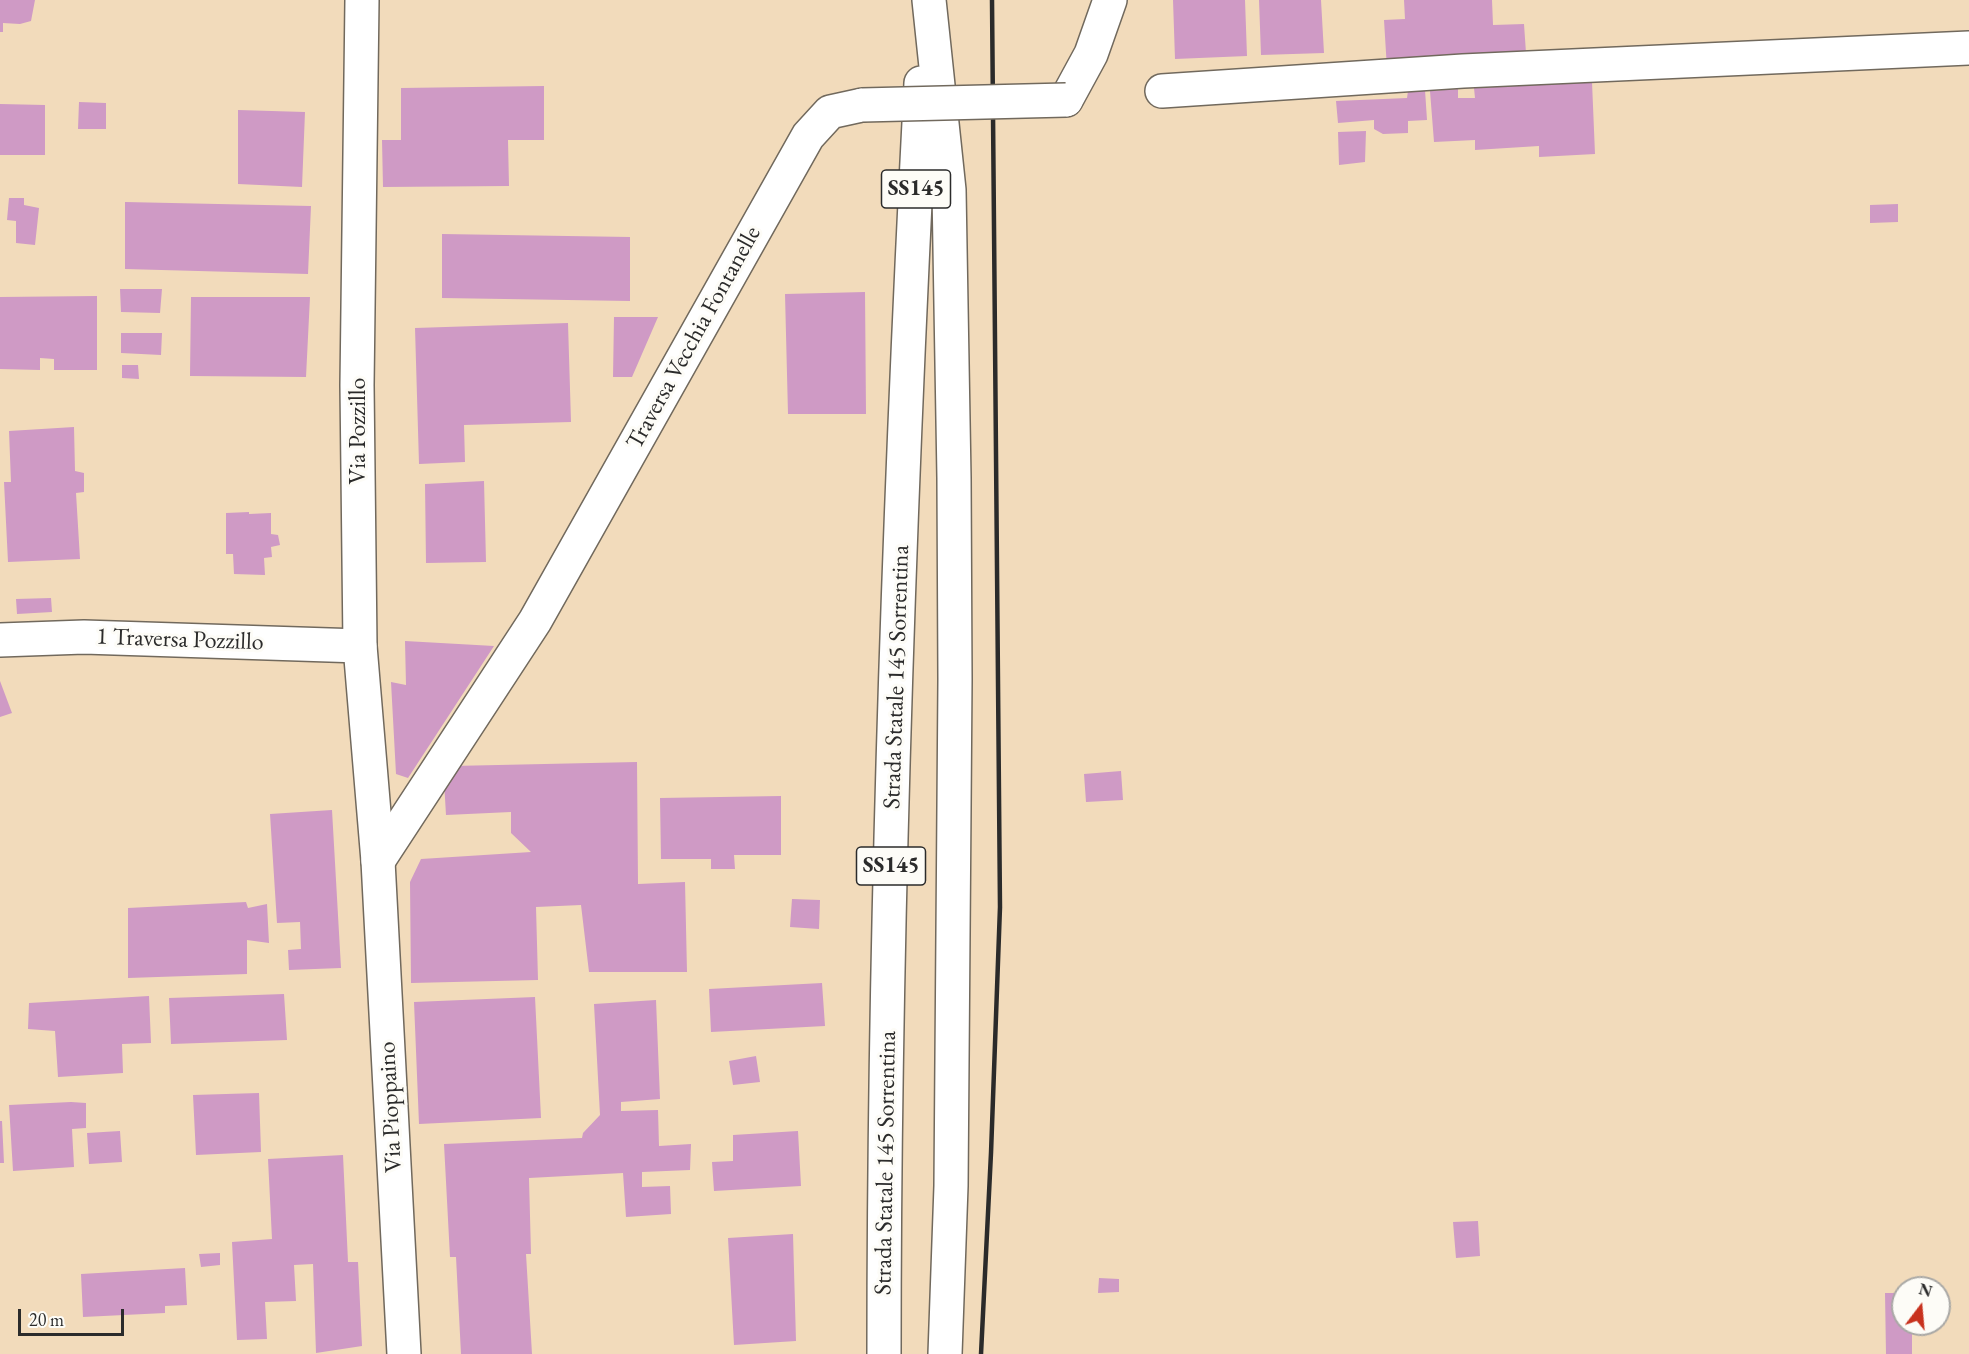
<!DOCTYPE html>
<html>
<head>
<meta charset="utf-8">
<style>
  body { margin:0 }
  #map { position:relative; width:1969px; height:1354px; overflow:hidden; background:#f2dbbb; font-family:"EB Garamond",serif }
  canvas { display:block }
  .north { position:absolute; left:1891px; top:1276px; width:60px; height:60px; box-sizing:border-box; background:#fdfcf7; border:2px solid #a9a8a5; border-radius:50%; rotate:16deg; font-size:16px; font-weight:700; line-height:24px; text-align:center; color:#2b2b2b }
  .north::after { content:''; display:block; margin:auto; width:21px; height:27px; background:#c8321e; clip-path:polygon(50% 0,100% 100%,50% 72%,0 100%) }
  .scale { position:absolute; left:18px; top:1309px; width:106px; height:27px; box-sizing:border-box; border:3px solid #2b2b2b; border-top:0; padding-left:8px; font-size:18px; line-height:21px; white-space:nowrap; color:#2b2b2b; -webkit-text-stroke:4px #fdfcf7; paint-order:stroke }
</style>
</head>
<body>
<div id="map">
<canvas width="1969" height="1354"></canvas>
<div class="north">N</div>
<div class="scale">20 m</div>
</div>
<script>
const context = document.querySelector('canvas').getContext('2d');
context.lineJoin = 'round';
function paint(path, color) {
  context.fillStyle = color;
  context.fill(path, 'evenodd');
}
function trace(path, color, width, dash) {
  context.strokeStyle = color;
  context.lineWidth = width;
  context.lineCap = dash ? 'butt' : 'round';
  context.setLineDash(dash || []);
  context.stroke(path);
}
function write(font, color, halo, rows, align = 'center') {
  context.font = font + ' "EB Garamond",serif';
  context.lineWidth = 6;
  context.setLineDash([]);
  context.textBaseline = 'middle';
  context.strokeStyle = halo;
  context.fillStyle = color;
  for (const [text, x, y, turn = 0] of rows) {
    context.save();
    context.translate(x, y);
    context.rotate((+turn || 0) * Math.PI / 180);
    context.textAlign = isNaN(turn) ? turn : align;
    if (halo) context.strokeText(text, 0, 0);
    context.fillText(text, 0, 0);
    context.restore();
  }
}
paint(new Path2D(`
  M0,0H35L31,21L20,24L3,23V32H0Z
  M1173,0H1245L1247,56L1175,59Z
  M1259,0H1321L1324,53L1261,55Z
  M1404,0H1492L1493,25L1524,24L1526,53L1387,69L1384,20L1405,19Z
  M1592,82L1595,154L1539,157V146L1475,150V140L1434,142L1430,91L1458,89V98H1475L1474,88Z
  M544,86V140H508L509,186L383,187L382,140H401V88Z
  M1425,90L1427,120L1408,121V133L1383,134L1374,129V120L1338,123L1336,101L1407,98L1408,91Z
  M79,102L106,103V129H78Z
  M0,104L45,105V155H0Z
  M238,110L305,112L302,187L238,184Z
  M1366,131L1365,162L1339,165L1338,132Z
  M9,198H24V205L39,208L35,245L16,243V221L7,220Z
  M125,202L311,206L308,274L125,269Z
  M1898,204V222L1870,223V205Z
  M442,234L630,237V301L442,298Z
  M120,289H162L160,313L121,312Z
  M865,292L866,414H788L785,294Z
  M97,296V370H54V359L40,358V370L0,369V297Z
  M191,297H310L306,377L190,376Z
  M614,317H658L632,377H613Z
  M568,323L571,422L464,425L465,462L419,464L415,328Z
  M121,333H162L161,355L121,353Z
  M122,365H138L139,379L122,378Z
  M74,427L75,471L84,473V492L76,493L80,559L8,562L4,482H11L9,431Z
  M484,481L486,562L426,563L425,484Z
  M249,512V514L271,513V534L278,535L280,545L271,547L272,557L264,558L265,575L234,574L233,554H226V513Z
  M51,598L52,612L17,614L16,599Z
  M405,641L494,646L408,778L396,774L391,682L406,685Z
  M0,681L12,713L0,717Z
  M637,762L638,884L685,882L687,972H589L581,905L536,907L538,980L411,983L410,882L421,859L531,852L511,833V812L446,815L444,781L452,766Z
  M1121,771L1123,800L1086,802L1084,774Z
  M781,796V855H734L735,869H711V859H661L660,798Z
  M332,810L341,968L289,970L288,950L301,949L300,922L277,923L270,814Z
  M792,899L820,900L819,929L790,927Z
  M246,902L248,908L267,904L269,943L247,940V974L128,978V908Z
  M822,983L825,1026L711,1032L709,989Z
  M284,994L287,1040L171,1044L169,998Z
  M149,996L151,1043L122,1044L123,1073L58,1077L55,1031L28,1029L29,1003Z
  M535,997L541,1118L419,1124L414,1002Z
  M656,1000L660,1099L621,1102V1111L658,1110L659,1146L691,1144L690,1170L642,1172V1187L670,1186L671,1214L626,1217L623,1173L529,1178L531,1254H526L532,1354H461L456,1257H450L444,1144L582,1138L583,1133L600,1115L594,1004Z
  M756,1056L760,1082L733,1085L729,1061Z
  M259,1093L261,1152L196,1155L193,1095Z
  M71,1102L86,1103V1128L72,1129L74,1167L13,1171L9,1105Z
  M0,1121H2L4,1163H0Z
  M120,1131L122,1162L89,1164L87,1133Z
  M798,1131L801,1186L714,1191L712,1162L733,1161V1135Z
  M343,1155L348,1262H358L362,1346L316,1353L313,1264L294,1265L296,1301L265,1302L267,1339L237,1340L232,1242L272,1239L268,1159Z
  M1478,1221L1480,1256L1456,1258L1453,1222Z
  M793,1234L796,1341L734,1345L728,1238Z
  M220,1253V1265L201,1267L199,1254Z
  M185,1268L187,1305L165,1306V1313L83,1317L81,1274Z
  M1099,1278L1119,1279V1292L1098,1293Z
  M1885,1293H1903V1324H1912V1354H1886Z`), '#cf9ac5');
const minor = new Path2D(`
  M1162,91L1463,71L1969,48
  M1066,100L1091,54L1110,0
  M0,640L84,637L360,646
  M378,861L535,621L808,136L830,112L862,105`);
const secondary = new Path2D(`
  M362,0L357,385L360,646L378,861L404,1354`);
const trunk = new Path2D(`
  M929,0L949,190L954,478L955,680L951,1186L945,1354
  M884,1354C884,930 899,506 921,83`);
trace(minor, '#71695d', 36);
trace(secondary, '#71695d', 36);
trace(trunk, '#71695d', 36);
trace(minor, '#fff', 33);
trace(secondary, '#fff', 33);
trace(trunk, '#fff', 33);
trace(new Path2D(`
  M981,1354L991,1153L1000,907L992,0`), '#2b2b2b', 4.5);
const minorBridge = new Path2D(`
  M862,105L1066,100`);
trace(minorBridge, '#71695d', 36, []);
trace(minorBridge, '#fff', 33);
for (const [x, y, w] of [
  [916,189,69],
  [891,866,69]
]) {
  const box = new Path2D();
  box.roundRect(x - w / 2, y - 19, w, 38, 4.5);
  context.fillStyle = '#fdfcf7';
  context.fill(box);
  trace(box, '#2b2b2b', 1.5);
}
write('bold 22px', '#2b2b2b', null, [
  ["SS145",916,189],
  ["SS145",891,866]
]);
write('24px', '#2b2b2b', '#fdfcf7', [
  ["Traversa Vecchia Fontanelle",694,338,-61],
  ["Via Pozzillo",358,431,-90],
  ["1 Traversa Pozzillo",180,640,2],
  ["Strada Statale 145 Sorrentina",897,677,-88],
  ["Via Pioppaino",391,1107,-93],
  ["Strada Statale 145 Sorrentina",886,1163,-89]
]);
</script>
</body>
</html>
